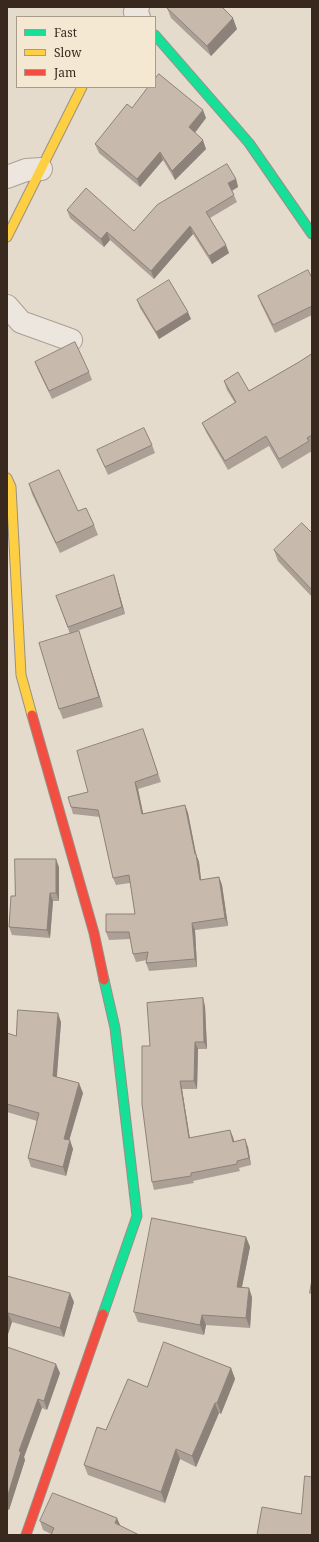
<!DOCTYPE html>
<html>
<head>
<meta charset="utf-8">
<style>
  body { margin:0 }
  #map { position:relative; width:319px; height:1542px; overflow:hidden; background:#e4dbcc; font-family:"Noto Serif",serif }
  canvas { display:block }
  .frame { position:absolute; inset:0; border:8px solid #38281d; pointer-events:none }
  .legend { position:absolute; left:16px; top:16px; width:140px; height:72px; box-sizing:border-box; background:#f5e8d2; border:1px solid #a99b8a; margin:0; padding:5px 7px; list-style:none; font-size:12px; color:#38281d }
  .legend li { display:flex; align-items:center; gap:8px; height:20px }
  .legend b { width:20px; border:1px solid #a99b8a }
</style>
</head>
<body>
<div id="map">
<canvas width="319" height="1542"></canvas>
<div class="frame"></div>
<ul class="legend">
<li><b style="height:5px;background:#16e098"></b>Fast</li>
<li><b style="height:5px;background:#ffcf43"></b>Slow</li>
<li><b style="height:5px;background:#f24e42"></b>Jam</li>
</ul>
</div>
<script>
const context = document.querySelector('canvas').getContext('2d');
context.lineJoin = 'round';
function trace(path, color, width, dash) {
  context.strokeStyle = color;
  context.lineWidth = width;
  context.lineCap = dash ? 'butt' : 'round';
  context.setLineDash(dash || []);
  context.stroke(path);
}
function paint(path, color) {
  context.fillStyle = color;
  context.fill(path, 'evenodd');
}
const street = new Path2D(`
  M138,7L135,12L139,17
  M7,177L26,170L41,169
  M7,306L21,322L71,340`);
const fast = new Path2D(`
  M155,35L249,143L312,234
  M103,1314L137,1216L115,1028L104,980`);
const slow = new Path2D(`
  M7,237L82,87
  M7,478L11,487L21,675L32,715`);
const jam = new Path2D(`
  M32,715L94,933L104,980
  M26,1535L103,1314`);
trace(street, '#a9a095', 24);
trace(fast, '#999085', 11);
trace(slow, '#999085', 11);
trace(jam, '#999085', 11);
trace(street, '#ece6de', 22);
trace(fast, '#16e098', 9);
trace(slow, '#ffcf43', 9);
trace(jam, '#f24e42', 9);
paint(new Path2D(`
  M167,8L237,29L211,56L171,18Z
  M132,108L206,118L195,133L206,149L175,180L163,160L140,187L99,153L95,144Z
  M236,179L238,187L232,191L237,202L210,218L229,253L212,264L193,234L154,279L110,240L104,247L70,218L67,210L134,231Z
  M312,278V315L275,333L261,304L258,296Z
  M137,300L191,319L159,339L140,308Z
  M312,354V446L311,447L312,451L282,469L269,446L228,470L206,432L202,423L235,403L227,390L224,381L249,391L299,362Z
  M35,362L89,372L92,380L52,399L38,370Z
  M152,445L155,453L108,475L97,450Z
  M29,484L78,511L94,525L98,535L60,553L32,494Z
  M312,533V597L278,561L274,550Z
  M116,582L125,614L71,633L82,641L103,707L63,719L59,709L70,634L56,596Z
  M146,737L161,782L138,789L143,814L185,805L188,813L196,854L199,862L201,880L219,877L222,885L228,926L195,930L197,967L149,971L146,963L147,960L136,962L133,954L131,939L109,940L106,932L135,914L130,883L116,885L113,878L100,817L73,814L71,807L88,792Z
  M59,867V901H53L50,938L12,935L9,927L15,896Z
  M205,1006L207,1049H198L197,1089H182L190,1138L233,1137L234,1142L248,1147L251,1165L239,1168L240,1171L193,1181L194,1183L154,1190L152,1182L150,1046Z
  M61,1022L57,1077L83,1093L69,1140L73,1149L66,1176L31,1167L28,1158L37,1121L7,1112V1033L16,1036Z
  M246,1237L250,1247L242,1287L252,1297L250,1328L206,1325L204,1335L138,1322L134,1312Z
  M7,1276L74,1302L64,1337L12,1322L7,1337Z
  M7,1347L60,1373L47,1410L42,1408L24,1457L25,1460L9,1510H7Z
  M231,1368L235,1379L221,1414L219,1413L196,1467L180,1459L165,1503L88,1475L84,1465L106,1430L147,1387Z
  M40,1521L120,1525L51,1534L43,1530Z`), '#ac9f95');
paint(new Path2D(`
  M233,18L237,29L211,56L207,46Z
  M203,110L206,118L192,136L189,127Z
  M203,140L206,149L175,180L172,171Z
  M160,152L163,160L140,187L137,179Z
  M236,179L238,187L231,191L228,183Z
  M190,226L193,234L154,279L151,271Z
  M107,232L110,240L104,247L101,239Z
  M226,245L229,253L212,264L209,256Z
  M188,312L191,319L159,339L156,332Z
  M114,575L116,582L125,614L122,607Z
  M79,631L82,641L103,707L99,697Z
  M135,782L138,789L145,822L142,814Z
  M185,805L188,813L197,859L196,854L199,862L202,888L200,880Z
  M56,859L59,867V901L56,893Z
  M219,877L222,885L228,926L225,918Z
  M50,893L53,901L50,938L47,930Z
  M192,923L195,930L197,967L195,959Z
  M203,998L205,1006L207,1049L204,1042Z
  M58,1013L61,1022L56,1085L53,1076Z
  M195,1042L198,1049L197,1089L194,1081Z
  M180,1081L182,1089L191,1146L189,1138Z
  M79,1083L83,1093L67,1148L64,1139Z
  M230,1130L233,1137L236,1149L233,1142Z
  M245,1139L248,1147L251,1165L249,1158Z
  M70,1140L73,1149L66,1176L63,1167Z
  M246,1237L250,1247L240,1296L237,1287Z
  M249,1288L252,1297L250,1328L246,1318Z
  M70,1293L74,1302L64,1337L60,1328Z
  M8,1313L12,1322L7,1337V1318Z
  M202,1315L206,1325L204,1335L200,1325Z
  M56,1364L60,1373L47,1410L44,1401Z
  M231,1368L235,1379L221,1414L217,1403Z
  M38,1399L42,1408L24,1457L25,1460L9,1510L7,1504V1498L19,1451Z
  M215,1403L219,1413L196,1467L192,1456Z
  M176,1449L180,1459L165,1503L161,1492Z
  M117,1518L121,1527L115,1523Z`), '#8c8279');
const building = new Path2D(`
  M168,7H222L233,18L207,46L167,8Z
  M159,74L203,110L189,127L203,140L172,171L160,152L137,179L95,144L127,104L132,108L148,87H155V79Z
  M227,164L236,179L228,183L234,195L206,212L226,245L209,256L190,226L151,271L107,232L101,239L67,210L86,188L134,231L157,205Z
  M308,270L312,278V306L273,325L258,296Z
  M169,280L188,312L156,332L137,300Z
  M75,342L89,372L49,391L35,362Z
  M312,354V435L307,438L309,441L279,459L266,436L225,461L202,423L236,402L224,381L238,372L249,391L299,362Z
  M144,428L152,445L105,467L97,450Z
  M59,470L78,511L86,508L94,525L56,543L29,484Z
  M302,523L312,533V590L274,550Z
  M114,575L122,607L68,627L56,596Z
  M79,631L99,697L59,709L39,643Z
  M143,729L158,774L135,782L142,814L185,805L195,854H196L200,880L219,877L225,918L192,923L195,959L146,963L148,952L133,954L129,932H106V914H135L129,875L113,878L98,810L71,807L68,797L88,792L77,751Z
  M15,859H56V893H50L47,930L9,927L11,896H15Z
  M203,998L204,1042H195L194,1081H180L189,1138L230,1130L233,1142L245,1139L249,1158L237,1161V1164L191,1173V1176L152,1182L142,1104V1046H150L147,1003Z
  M18,1010L58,1013L53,1076L79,1083L64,1139L70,1140L63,1167L28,1158L39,1113L7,1104V1033L16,1036Z
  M152,1218L246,1237L237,1287L249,1288L246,1318L202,1315L200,1325L134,1312Z
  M7,1276L70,1293L60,1328L8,1313L7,1318Z
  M312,1280V1293H310Z
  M164,1342L231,1368L217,1403H215L192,1456L176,1449L161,1492L84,1465L97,1427L106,1430L128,1379L147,1387Z
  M7,1347L56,1364L44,1401L38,1399L19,1451L21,1452L7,1498Z
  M305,1476L312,1477V1535H257L262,1507L301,1514Z
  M53,1493L117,1518L115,1523L139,1535H51L54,1528L40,1521Z`);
paint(building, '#c8b9ad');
trace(building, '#8c8279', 1);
</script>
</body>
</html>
